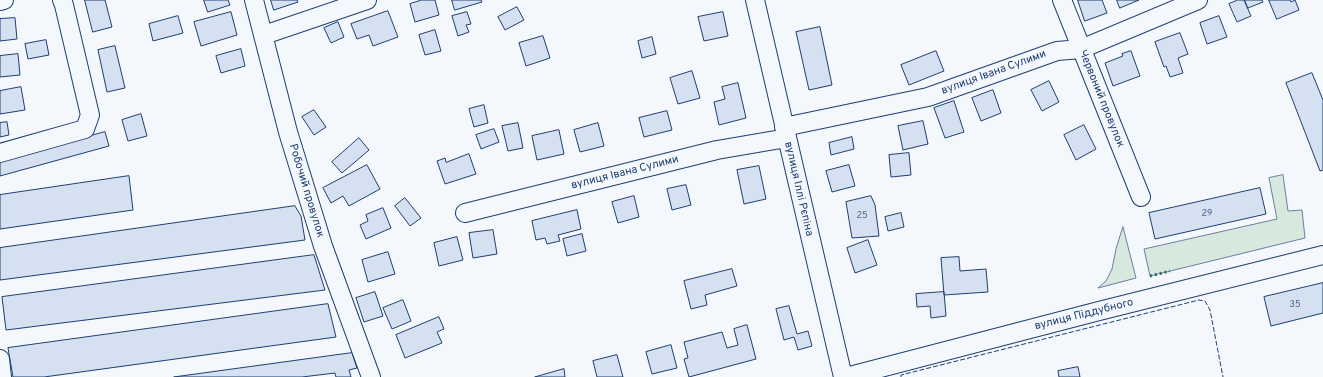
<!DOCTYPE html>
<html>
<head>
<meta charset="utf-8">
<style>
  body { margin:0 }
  canvas { display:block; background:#f4f7fb }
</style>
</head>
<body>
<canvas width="1323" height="377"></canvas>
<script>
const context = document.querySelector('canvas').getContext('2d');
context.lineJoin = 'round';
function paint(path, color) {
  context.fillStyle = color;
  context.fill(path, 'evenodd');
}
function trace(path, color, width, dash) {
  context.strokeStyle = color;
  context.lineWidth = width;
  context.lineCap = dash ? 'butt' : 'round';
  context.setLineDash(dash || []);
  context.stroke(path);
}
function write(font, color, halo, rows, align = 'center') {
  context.font = font + ' Overpass,sans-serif';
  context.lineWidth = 3;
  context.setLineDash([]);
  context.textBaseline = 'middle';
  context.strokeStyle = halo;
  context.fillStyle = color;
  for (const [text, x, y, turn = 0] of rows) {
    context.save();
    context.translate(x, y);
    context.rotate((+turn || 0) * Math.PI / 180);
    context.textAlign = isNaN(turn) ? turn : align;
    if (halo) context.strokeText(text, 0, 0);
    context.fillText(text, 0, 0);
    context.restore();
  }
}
const green = new Path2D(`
  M1283,175L1288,211L1302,210L1305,238L1150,276L1144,249L1277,219L1269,178Z
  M1123,227L1136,278L1098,288L1106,281L1112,269L1116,249Z`);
paint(green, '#d7e8df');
trace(green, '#687fa3', 1);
const building = new Path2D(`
  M85,0H105L112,27L93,32Z
  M204,0H228L230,5L208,12Z
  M271,0H297L298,2L274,10Z
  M422,0H435L439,15L415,22L410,4Z
  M452,0H481L482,2L455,10Z
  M1078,0H1102L1107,13L1085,21Z
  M1117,0H1139L1120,8Z
  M1238,0H1244L1251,16L1237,22L1229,4Z
  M1245,0H1262L1263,2L1248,8Z
  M1269,0H1290L1291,2L1295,0L1299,10L1277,19Z
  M517,7L524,20L505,30L498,17Z
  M388,11L398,37L373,46L369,35L357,39L351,24Z
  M231,12L237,35L201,46L194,22Z
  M467,12L471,24L466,25L469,32L458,36L452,16Z
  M723,12L728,36L704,41L698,17Z
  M178,16L183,33L153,41L149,24Z
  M1219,16L1227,37L1207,44L1200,23Z
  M15,18L17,39L0,41V19Z
  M338,22L344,37L331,43L324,28Z
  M820,27L832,85L809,90L796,32Z
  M435,30L441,51L425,55L419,35Z
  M1180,33L1188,54L1178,58L1183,73L1170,77L1166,66L1164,67L1155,42Z
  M543,36L550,58L526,66L519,43Z
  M652,37L656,54L642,58L638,41Z
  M46,40L49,55L28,59L25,44Z
  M115,46L125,88L107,92L98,50Z
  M241,49L245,66L221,73L216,56Z
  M936,51L944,71L909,85L901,65Z
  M1131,51L1140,76L1113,86L1105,63L1123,56L1122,54Z
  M18,54L20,75L0,77V56Z
  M692,71L700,98L678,104L670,78Z
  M1312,73L1323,100V170L1320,171L1286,83Z
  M1049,81L1059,102L1042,111L1031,90Z
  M738,83L746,118L719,125L714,102L725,99L722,87Z
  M21,87L25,110L0,114V91Z
  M993,90L1001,113L981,121L972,98Z
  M954,101L964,132L945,138L934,108Z
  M484,105L488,123L474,127L469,109Z
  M314,110L326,127L314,135L302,117Z
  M667,111L672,130L644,137L639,118Z
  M141,114L147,136L128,141L122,120Z
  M923,121L928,144L903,150L898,126Z
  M7,122L9,135L0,137V123Z
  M518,123L523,148L508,151L502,126Z
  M598,123L604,146L580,152L574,130Z
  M1084,125L1096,149L1076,160L1064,135Z
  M494,129L499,142L481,149L476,135Z
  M559,130L564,154L537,160L532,136Z
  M105,132L109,146L0,176V161Z
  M852,137L854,149L831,155L829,143Z
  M359,138L369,150L342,173L332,162Z
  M909,153L911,175L891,177L889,155Z
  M469,154L476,174L445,184L437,161L445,158L446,162Z
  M367,165L380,189L349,206L343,196L331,203L323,188Z
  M849,165L855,186L832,192L826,171Z
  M759,166L766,199L744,204L737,170Z
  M129,176L133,210L0,229V195Z
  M686,185L691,205L672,210L667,189Z
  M1260,188L1266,214L1155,239L1149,213Z
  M634,196L639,217L618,223L612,202Z
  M871,196L875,205L879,236L852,238L846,202Z
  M405,198L421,218L410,226L395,206Z
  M295,206L301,216L305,240L0,280V248Z
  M383,208L391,228L366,239L360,225L368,221L366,215Z
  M577,210L581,229L558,235L560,241L547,244L545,238L536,240L532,221Z
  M901,213L904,227L888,231L885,217Z
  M493,230L497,254L473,258L469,233Z
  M582,234L586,251L567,256L563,239Z
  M457,237L463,260L439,266L434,243Z
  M868,240L877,265L855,273L847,248Z
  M388,252L395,274L368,282L362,260Z
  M314,255L325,290L6,330L2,297Z
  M959,257L960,271L986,269L988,292L944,295L941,258Z
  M732,269L737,286L705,295L707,305L691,309L684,281Z
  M1323,283V313L1271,326L1264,297Z
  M375,292L383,316L364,322L356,298Z
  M944,292L946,316L931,318L930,306L917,307L916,294Z
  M403,300L411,321L392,329L383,308Z
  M328,304L336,337L44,377H13L8,348Z
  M789,306L797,334L808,331L812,346L798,350L794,337L784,340L776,309Z
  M439,317L444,329L437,332L442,343L405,358L396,335Z
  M747,325L756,359L689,377L684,359L688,358L684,342L722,332L727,348L738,345L734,329Z
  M671,345L677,368L652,374L646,352Z
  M352,353L357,368L349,370L351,377H336L335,373L302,377H174Z
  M617,355L623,377H597L593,361Z
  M1078,367L1080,377H1059L1058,371Z
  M564,369L565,377H535Z`);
paint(building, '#d5e0f0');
trace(building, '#1d3f73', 1);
const minor = new Path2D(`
  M254,0L288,132L323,246L371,377
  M755,0L843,377
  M1062,0L1141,197
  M0,1L4,0
  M264,35L367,0
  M784,127L928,97L1057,51L1081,49L1198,0
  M0,153L85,129L90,115L64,5L62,0
  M465,213L717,150L787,138
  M0,359L2,377
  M846,377L1099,311L1323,255`);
trace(minor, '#1d3f73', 20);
trace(minor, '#f4f7fb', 18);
trace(new Path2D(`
  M1150,276L1170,271`), '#2c6c60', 3, [2, 3]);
trace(new Path2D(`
  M901,377V375L1199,300L1205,301L1210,310L1223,377`), '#1d3f73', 1, [5, 2]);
write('9px', '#4b6792', null, [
  ["29",1207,214],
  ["25",862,216],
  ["35",1295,305]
]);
write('11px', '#1d3f73', '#f4f7fb', [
  ["вулиця Івана Сулими",994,73,-20],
  ["Червоний провулок",1101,99,68],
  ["вулиця Івана Сулими",625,173,-14],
  ["вулиця Іллі Рєпіна",798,189,77],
  ["Робочий провулок",306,191,73],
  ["вулиця Піддубного",1084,315,-14]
]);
</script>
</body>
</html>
